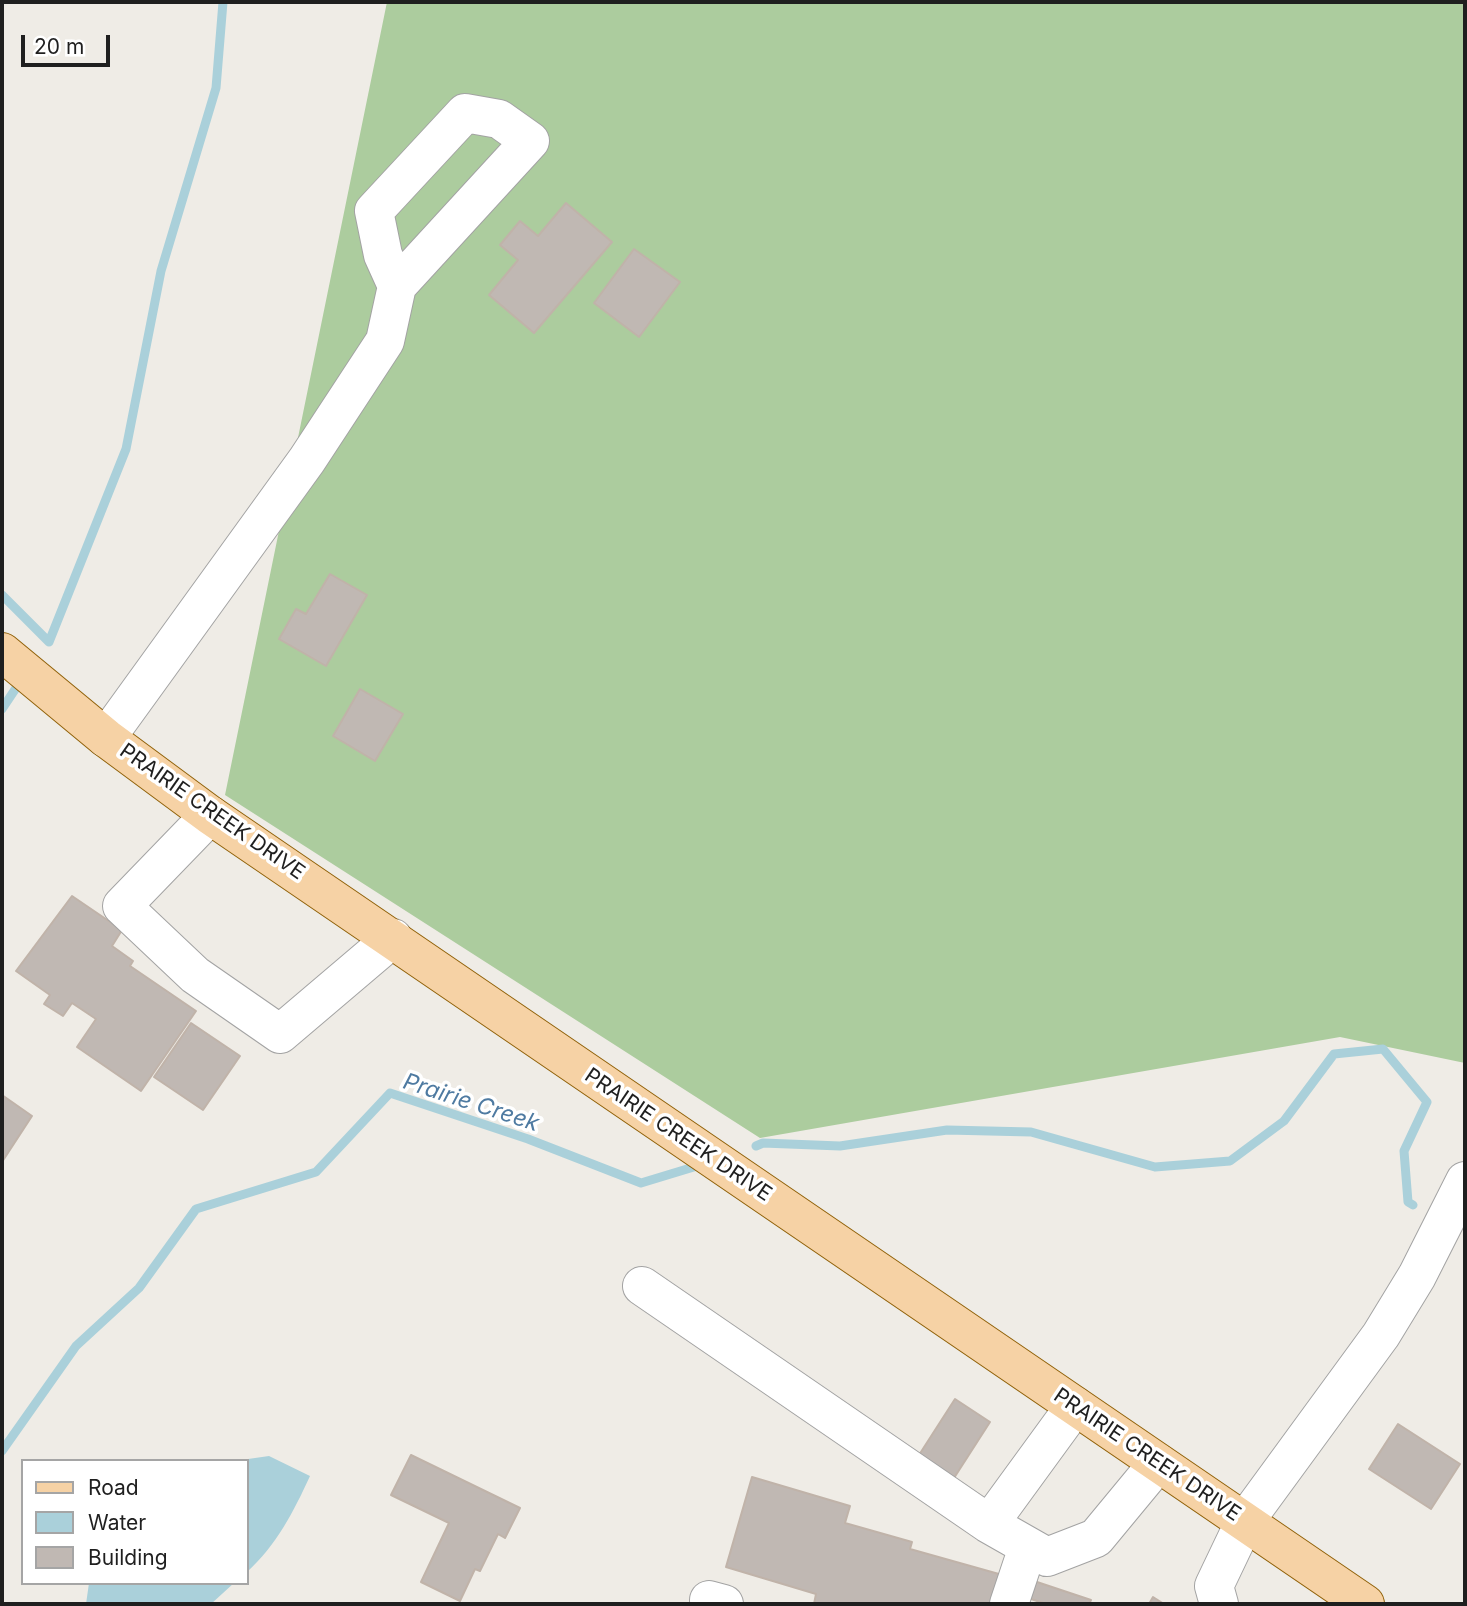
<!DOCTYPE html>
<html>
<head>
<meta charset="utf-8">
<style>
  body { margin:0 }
  #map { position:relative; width:1467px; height:1606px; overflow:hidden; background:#efece6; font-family:Inter,sans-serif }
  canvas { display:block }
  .frame { position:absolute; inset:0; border:4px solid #1f1f1f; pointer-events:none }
  .legend { position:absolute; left:21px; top:1459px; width:228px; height:126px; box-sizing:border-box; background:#fff; border:2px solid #a5a5a5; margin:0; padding:9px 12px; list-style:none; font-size:21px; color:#1f1f1f }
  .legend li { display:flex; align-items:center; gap:14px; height:35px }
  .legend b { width:35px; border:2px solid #a5a5a5 }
  .scale { position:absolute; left:21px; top:35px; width:89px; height:32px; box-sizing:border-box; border:4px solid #1f1f1f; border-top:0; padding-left:9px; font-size:21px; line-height:24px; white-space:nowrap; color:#1f1f1f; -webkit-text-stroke:5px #fff; paint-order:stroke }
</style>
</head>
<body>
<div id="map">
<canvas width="1467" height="1606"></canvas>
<div class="frame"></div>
<ul class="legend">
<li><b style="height:9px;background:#f6d2a5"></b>Road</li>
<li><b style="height:19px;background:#aad0da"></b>Water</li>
<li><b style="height:19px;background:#c0b8b3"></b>Building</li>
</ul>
<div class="scale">20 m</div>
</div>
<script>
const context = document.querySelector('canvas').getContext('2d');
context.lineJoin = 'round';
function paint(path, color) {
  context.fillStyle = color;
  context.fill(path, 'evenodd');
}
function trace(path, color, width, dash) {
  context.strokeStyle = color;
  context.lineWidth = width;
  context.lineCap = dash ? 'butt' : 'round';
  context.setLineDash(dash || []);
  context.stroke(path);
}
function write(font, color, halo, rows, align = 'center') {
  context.font = font + ' Inter,sans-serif';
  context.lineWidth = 7;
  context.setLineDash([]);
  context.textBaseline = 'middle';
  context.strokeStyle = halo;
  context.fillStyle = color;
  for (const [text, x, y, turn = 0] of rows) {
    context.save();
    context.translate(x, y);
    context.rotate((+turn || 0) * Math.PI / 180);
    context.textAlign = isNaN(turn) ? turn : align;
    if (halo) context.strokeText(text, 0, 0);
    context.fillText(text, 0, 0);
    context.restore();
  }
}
paint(new Path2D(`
  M387,2H1465V1063L1340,1037L760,1138L225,795Z`), '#accc9e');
paint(new Path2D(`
  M269,1456L310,1476C294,1511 276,1546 247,1572V1461H234Z
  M89,1583H234L211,1604H86Z`), '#aad0da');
trace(new Path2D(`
  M2,595L49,642L126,449L161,271L216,88L223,2
  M2,709L18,685
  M756,1146L763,1143L840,1146L947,1130L1031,1132L1155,1167L1230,1161L1284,1121L1334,1054L1383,1049L1427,1102L1404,1151L1408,1202L1413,1205
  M2,1451L76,1346L139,1288L196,1209L316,1172L390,1093L528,1139L641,1183L697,1166`), '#aad0da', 9);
const building = new Path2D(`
  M566,203L612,242L534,333L489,295L518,260L500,245L520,221L538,236Z
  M634,249L680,282L639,337L594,303Z
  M330,574L367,595L326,666L279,639L296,609L306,614Z
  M360,689L403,714L375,761L333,736Z
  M72,896L122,930L112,946L133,961L130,966L196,1011L141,1091L77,1047L96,1019L72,1003L63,1016L44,1004L50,995L16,971Z
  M191,1023L240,1056L203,1110L154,1077Z
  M2,1095L32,1116L2,1162Z
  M955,1399L990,1422L954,1478L919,1455Z
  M1398,1424L1460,1464L1431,1509L1369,1469Z
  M411,1455L520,1508L505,1538L498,1534L480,1571L475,1569L460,1601L421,1582L449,1523L391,1495Z
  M752,1477L850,1506L845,1523L912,1542L910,1549L1006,1576L998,1604H814L816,1594L726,1567Z
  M1028,1579L1091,1600L1089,1604H1046L1022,1596Z
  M1153,1597L1164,1604H1149Z`);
paint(building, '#c0b8b3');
trace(building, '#c0b3a9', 2);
const minor = new Path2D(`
  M106,738L307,460L385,341L397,286L530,141L499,119L465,113L374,211L383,255L397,286
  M210,815L122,906L195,975L280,1034L393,938
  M642,1286L989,1524
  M1075,1406L989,1524L1047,1557L1096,1538L1158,1463
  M709,1600L724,1604
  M1009,1604L1028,1547
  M1219,1604L1214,1586L1245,1521L1381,1335L1417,1276L1465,1181`);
const major = new Path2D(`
  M2,652L106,738L210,815L1365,1604`);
trace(minor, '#a3a3a3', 40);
trace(major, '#91620a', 40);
trace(minor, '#fff', 38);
trace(major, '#f6d2a5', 38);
write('21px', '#1f1f1f', '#fff', [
  ["PRAIRIE CREEK DRIVE",212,812,35],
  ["PRAIRIE CREEK DRIVE",678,1135,34],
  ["PRAIRIE CREEK DRIVE",1147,1455,34]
]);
write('italic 23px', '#4e7aa1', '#fff', [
  ["Prairie Creek",471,1103,18]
]);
</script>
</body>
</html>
